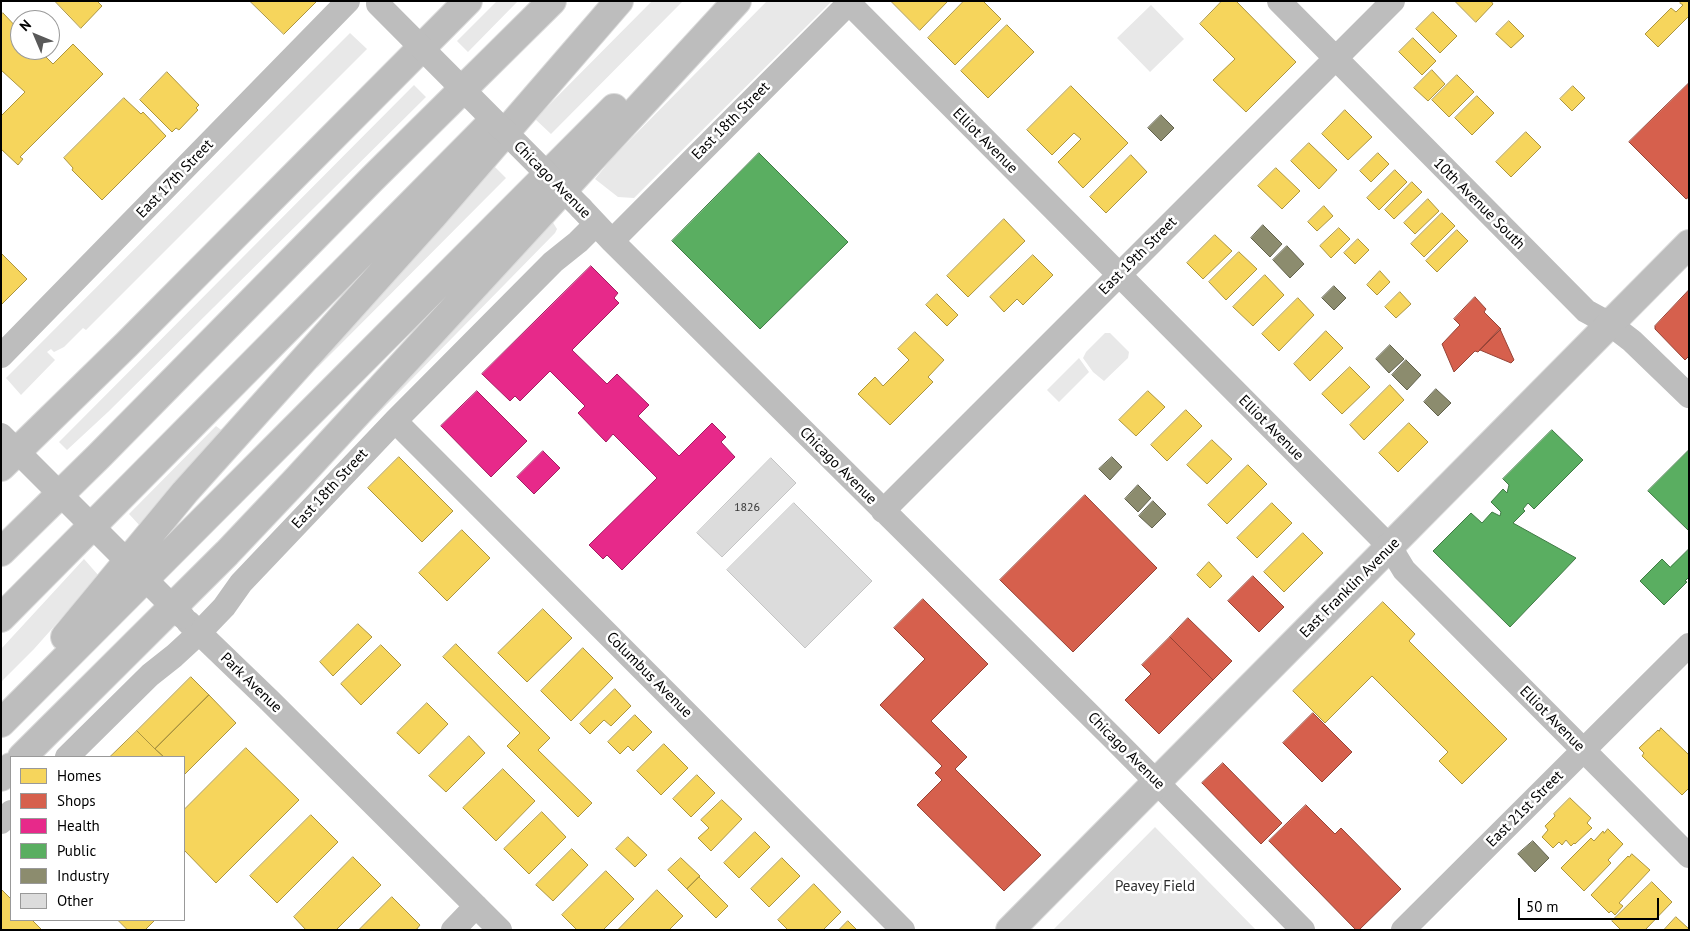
<!DOCTYPE html>
<html>
<head>
<meta charset="utf-8">
<style>
  body { margin:0 }
  #map { position:relative; width:1690px; height:931px; overflow:hidden; background:#fff; font-family:"PT Sans",sans-serif }
  canvas { display:block }
  .frame { position:absolute; inset:0; border:2px solid #000; pointer-events:none }
  .legend { position:absolute; left:10px; top:756px; width:175px; height:165px; box-sizing:border-box; background:#fff; border:1px solid #999; margin:0; padding:6px 9px; list-style:none; font-size:15px; color:#000 }
  .legend li { display:flex; align-items:center; gap:10px; height:25px }
  .legend b { width:25px; border:1px solid #999 }
  .north { position:absolute; left:10px; top:10px; width:50px; height:50px; box-sizing:border-box; background:#fff; border:1px solid #999; border-radius:50%; rotate:315deg; font-size:14px; font-weight:700; line-height:20px; text-align:center; color:#000 }
  .north::after { content:''; display:block; margin:auto; width:18px; height:22px; background:#595959; clip-path:polygon(50% 0,100% 100%,50% 72%,0 100%) }
  .scale { position:absolute; left:1518px; top:898px; width:141px; height:22px; box-sizing:border-box; border:2px solid #000; border-top:0; padding-left:6px; font-size:15px; line-height:18px; white-space:nowrap; color:#000; -webkit-text-stroke:4px #fff; paint-order:stroke }
</style>
</head>
<body>
<div id="map">
<canvas width="1690" height="931"></canvas>
<div class="frame"></div>
<ul class="legend">
<li><b style="height:14px;background:#f6d55c"></b>Homes</li>
<li><b style="height:14px;background:#d6604d"></b>Shops</li>
<li><b style="height:14px;background:#e7298a"></b>Health</li>
<li><b style="height:14px;background:#5aae61"></b>Public</li>
<li><b style="height:14px;background:#8c8c6e"></b>Industry</li>
<li><b style="height:14px;background:#dcdcdc"></b>Other</li>
</ul>
<div class="north">N</div>
<div class="scale">50 m</div>
</div>
<script>
const context = document.querySelector('canvas').getContext('2d');
context.lineJoin = 'round';
function paint(path, color) {
  context.fillStyle = color;
  context.fill(path, 'evenodd');
}
function trace(path, color, width, dash) {
  context.strokeStyle = color;
  context.lineWidth = width;
  context.lineCap = dash ? 'butt' : 'round';
  context.setLineDash(dash || []);
  context.stroke(path);
}
function write(font, color, halo, rows, align = 'center') {
  context.font = font + ' "PT Sans",sans-serif';
  context.lineWidth = 5;
  context.setLineDash([]);
  context.textBaseline = 'middle';
  context.strokeStyle = halo;
  context.fillStyle = color;
  for (const [text, x, y, turn = 0] of rows) {
    context.save();
    context.translate(x, y);
    context.rotate((+turn || 0) * Math.PI / 180);
    context.textAlign = isNaN(turn) ? turn : align;
    if (halo) context.strokeText(text, 0, 0);
    context.fillText(text, 0, 0);
    context.restore();
  }
}
paint(new Path2D(`
  M497,1H518L468,52L457,41Z
  M652,1H683L551,134L535,119Z
  M767,1H832L634,198L618,197L595,179L613,157Z
  M1151,5L1184,39L1150,72L1117,38Z
  M350,33L367,49L86,330L83,328L64,347L54,352L51,349L47,352L55,360L21,395L6,378Z
  M414,85L426,97L108,412L67,450L59,442Z
  M492,164L506,178L317,368L320,358Z
  M552,221L557,229L555,233L310,483Z
  M1105,333H1110L1129,352L1128,358L1104,381L1093,372L1083,358L1086,352Z
  M1079,358L1089,372L1059,402L1047,390Z
  M216,426L224,432L141,527L129,514Z
  M84,559L99,576L34,649L1,682V649Z
  M1155,827L1256,930H1053Z`), '#e8e8e8');
const homes = new Path2D(`
  M55,1H97L102,6L81,28Z
  M250,1H317L284,34Z
  M891,1H948L920,30Z
  M964,1H983L1001,19L955,65L928,38Z
  M1222,1H1236L1296,62L1246,112L1213,80L1235,59L1200,24Z
  M1455,1H1491L1493,4L1476,22Z
  M1682,1H1689V16L1658,47L1645,34L1671,8L1676,12L1683,5L1680,3Z
  M1433,12L1457,36L1440,53L1416,29Z
  M3,13L20,31V50H39L53,64L73,44L103,74L20,157L23,159L18,165L1,149V116L25,92L1,70V15Z
  M1509,21L1524,36L1511,48L1496,34Z
  M1007,25L1034,52L988,98L961,71Z
  M1413,38L1436,61L1422,75L1399,52Z
  M1432,70L1445,84L1428,101L1414,88Z
  M167,72L199,105L196,108L198,110L179,130L176,128L172,132L140,100Z
  M1457,75L1474,92L1449,117L1432,100Z
  M1071,86L1128,143L1083,188L1058,162L1081,139L1074,133L1052,155L1027,130Z
  M1573,86L1585,98L1572,111L1560,99Z
  M1477,96L1494,113L1472,135L1455,118Z
  M124,98L141,114L143,112L166,136L102,200L72,170L73,168L64,158Z
  M1345,110L1372,137L1348,160L1322,134Z
  M1526,132L1541,147L1511,177L1496,162Z
  M1309,143L1337,170L1319,189L1291,161Z
  M1378,153L1389,164L1371,182L1360,171Z
  M1131,155L1147,172L1106,213L1090,197Z
  M1276,168L1300,191L1282,209L1258,186Z
  M1395,170L1407,182L1379,210L1367,198Z
  M1412,182L1422,192L1394,219L1385,210Z
  M1428,199L1439,211L1415,234L1404,223Z
  M1324,206L1333,216L1317,231L1308,222Z
  M1442,213L1455,226L1424,257L1411,244Z
  M1004,219L1025,241L968,297L947,276Z
  M1339,228L1350,239L1331,258L1320,246Z
  M1457,230L1468,241L1437,272L1426,261Z
  M1215,235L1232,251L1203,279L1187,263Z
  M1358,239L1369,250L1355,264L1344,253Z
  M1239,252L1257,269L1226,300L1209,282Z
  M1,253L27,279L1,305Z
  M1033,255L1053,275L1023,305L1017,299L1004,312L990,297Z
  M1380,271L1390,282L1377,295L1367,285Z
  M1265,275L1284,295L1253,326L1233,307Z
  M1400,292L1411,304L1396,318L1385,307Z
  M937,294L958,315L947,326L926,305Z
  M1298,298L1314,315L1279,351L1262,334Z
  M1326,331L1343,348L1310,381L1294,364Z
  M915,332L944,360L928,377L933,382L890,425L858,394L875,377L883,386L909,360L898,349Z
  M1350,367L1370,387L1342,414L1322,394Z
  M1390,385L1404,400L1364,440L1350,425Z
  M1148,391L1165,407L1136,436L1119,420Z
  M1186,410L1202,426L1167,461L1151,445Z
  M1409,423L1428,442L1398,472L1379,453Z
  M1212,440L1232,459L1207,484L1187,465Z
  M399,457L453,511L422,542L368,488Z
  M1248,465L1267,484L1227,524L1208,505Z
  M1272,503L1292,523L1257,558L1237,538Z
  M462,530L490,558L447,601L419,573Z
  M1303,533L1323,553L1284,592L1264,572Z
  M1209,562L1222,576L1210,588L1197,575Z
  M1383,602L1415,634L1409,641L1507,739L1462,784L1439,761L1448,752L1372,676L1325,723L1293,691Z
  M543,609L572,638L527,682L498,653Z
  M358,624L372,637L333,676L320,662Z
  M456,644L550,738L538,750L592,803L578,817L507,746L520,733L443,657Z
  M381,645L401,665L361,705L341,684Z
  M583,648L613,678L571,721L541,691Z
  M191,677L209,695L155,749L137,731Z
  M615,689L631,706L611,726L604,720L590,734L580,724Z
  M209,695L236,723L184,775V757H164L155,749Z
  M427,703L448,724L419,754L397,733Z
  M635,715L652,732L633,751L628,746L620,754L608,742Z
  M1661,728L1689,755V788L1682,795L1642,756L1644,753L1639,748L1658,730L1659,731Z
  M137,731L155,749L164,757H110Z
  M469,736L485,753L446,792L429,776Z
  M664,744L688,768L661,795L637,771Z
  M246,748L299,800L216,883L184,850V810Z
  M503,769L535,801L496,841L463,808Z
  M697,775L715,793L691,817L673,799Z
  M1570,798L1591,818L1587,823L1592,828L1575,844L1574,843L1571,846L1566,840L1562,845L1559,842L1553,848L1542,837L1548,830L1545,826L1555,816L1554,814Z
  M722,800L742,819L711,851L698,838L709,828L701,820Z
  M542,812L566,837L529,874L504,849Z
  M311,815L338,842L277,903L250,876Z
  M1608,829L1623,844L1608,860L1611,863L1584,891L1561,868L1591,838L1594,841L1603,831L1604,833Z
  M755,832L770,847L739,878L724,863Z
  M628,837L647,855L635,867L616,849Z
  M572,849L588,865L553,901L536,885Z
  M1632,854L1650,870L1619,903L1623,906L1615,915L1611,911L1609,913L1591,895L1628,856L1629,857Z
  M353,857L381,885L336,930H306L294,917Z
  M681,858L700,876L687,889L668,870Z
  M782,858L800,876L769,907L751,889Z
  M606,871L634,899L603,930H577L562,915Z
  M699,877L728,906L716,918L687,889Z
  M1652,882L1672,902L1645,930H1621L1612,921Z
  M814,884L841,912L823,930H788L778,920Z
  M1,889L11,899V920H32L42,930H1Z
  M657,890L683,916L669,930H618Z
  M392,897L420,925L416,930H359Z
  M1676,917L1689,929V930H1664Z
  M118,920H155L145,930H128Z
  M848,921L857,930H839Z`);
paint(homes, '#f6d55c');
trace(homes, '#ac9540', 1);
const shops = new Path2D(`
  M1689,83V197L1686,199L1629,142Z
  M1689,290V356L1685,360L1655,329V326Z
  M1475,297L1486,309L1484,312L1501,329L1478,352L1475,351L1454,372L1442,344L1460,325L1454,319Z
  M1500,329L1514,360L1511,363L1480,350Z
  M1085,495L1157,568L1073,652L1000,580Z
  M1253,576L1284,607L1259,632L1228,601Z
  M923,599L988,664L931,721L967,757L955,769L1041,855L1004,891L917,805L942,780L935,773L942,766L880,705L925,659L894,628Z
  M1188,618L1232,661L1213,680L1170,637Z
  M1170,637L1213,680L1159,734L1125,700L1151,674L1142,665Z
  M1313,713L1352,752L1322,782L1283,743Z
  M1223,763L1282,823L1261,844L1202,783Z
  M1306,805L1335,834L1341,828L1401,889L1359,930H1356L1269,841Z`);
paint(shops, '#d6604d');
trace(shops, '#964336', 1);
const health = new Path2D(`
  M591,266L618,293L614,298L619,303L572,350L607,384L617,374L649,405L638,416L679,456L712,423L726,437L721,442L735,457L622,570L607,555L603,559L589,545L657,478L613,434L606,442L578,413L585,406L550,371L520,401L515,396L510,401L482,374Z
  M477,391L527,441L491,477L441,426Z
  M543,451L560,468L534,494L517,477Z`);
paint(health, '#e7298a');
trace(health, '#a21d61', 1);
const public = new Path2D(`
  M759,153L848,242L760,329L672,241Z
  M1552,430L1583,460L1534,509L1528,503L1523,509L1525,511L1513,523L1576,558L1510,627L1433,551L1471,513L1482,523L1492,512L1500,516L1501,512L1491,502L1503,489L1507,493L1509,485L1503,479Z
  M1689,450V531L1648,491Z
  M1689,549V577L1685,581L1687,582L1664,605L1640,581L1662,559L1670,567Z`);
paint(public, '#5aae61');
trace(public, '#3f7a44', 1);
const industry = new Path2D(`
  M1161,115L1174,128L1161,141L1148,128Z
  M1263,225L1282,244L1270,257L1251,238Z
  M1287,246L1304,264L1290,278L1273,260Z
  M1334,286L1346,298L1334,310L1322,298Z
  M1390,345L1404,359L1389,373L1376,359Z
  M1406,360L1421,375L1407,390L1392,375Z
  M1436,389L1451,403L1438,416L1424,402Z
  M1112,457L1122,467L1110,480L1099,469Z
  M1138,485L1151,498L1138,512L1125,499Z
  M1153,501L1166,514L1152,528L1139,516Z
  M1533,841L1549,858L1535,872L1518,854Z`);
paint(industry, '#8c8c6e');
trace(industry, '#62624d', 1);
const building = new Path2D(`
  M771,458L796,483L722,557L697,533Z
  M794,503L872,581L805,648L727,570Z`);
paint(building, '#dcdcdc');
trace(building, '#c4c4c4', 1);
const major = new Path2D(`
  M1010,930L1689,244`);
const highway = new Path2D(`
  M1,467L127,344L468,1
  M1,552L99,456L372,179L552,1
  M1,618L491,123
  M65,637L185,492L433,216L619,1
  M1,723L614,108
  M22,757L227,553L297,479L737,1
  M1,777L11,767`);
trace(major, '#dbdbdb', 30);
trace(highway, '#dbdbdb', 30);
trace(new Path2D(`
  M1279,1L1586,311L1610,324L1632,341L1689,396
  M849,3L1390,547L1404,570L1689,856
  M581,208L612,241L1111,736L1303,930
  M612,241L851,1
  M1,356L348,1
  M395,421L903,930
  M883,511L1393,1
  M188,622L270,701L500,930
  M67,757L150,675L174,656L199,633L224,607L241,583L395,421L553,262L578,242L596,224
  M1,822L11,812
  M453,930L476,906
  M1403,930L1689,645`), '#bdbdbd', 24);
trace(major, '#bdbdbd', 28);
trace(highway, '#bdbdbd', 28);
trace(new Path2D(`
  M378,4L581,208
  M1,435L183,617`), '#bdbdbd', 24);
write('12px', '#373737', null, [
  ["1826",747,508]
]);
write('15px', '#000', '#fff', [
  ["East 18th Street",731,121,-45],
  ["Elliot Avenue",985,141,45],
  ["East 17th Street",175,179,-46],
  ["Chicago Avenue",552,180,45],
  ["10th Avenue South",1479,204,45],
  ["East 19th Street",1138,256,-45],
  ["Elliot Avenue",1271,428,45],
  ["Chicago Avenue",838,466,45],
  ["East 18th Street",330,489,-47],
  ["East Franklin Avenue",1350,588,-45],
  ["Columbus Avenue",649,675,45],
  ["Park Avenue",251,683,44],
  ["Elliot Avenue",1552,719,45],
  ["Chicago Avenue",1126,751,45],
  ["East 21st Street",1525,809,-45]
]);
write('15px', '#2d2d2d', '#fff', [
  ["Peavey Field",1155,887]
]);
</script>
</body>
</html>
